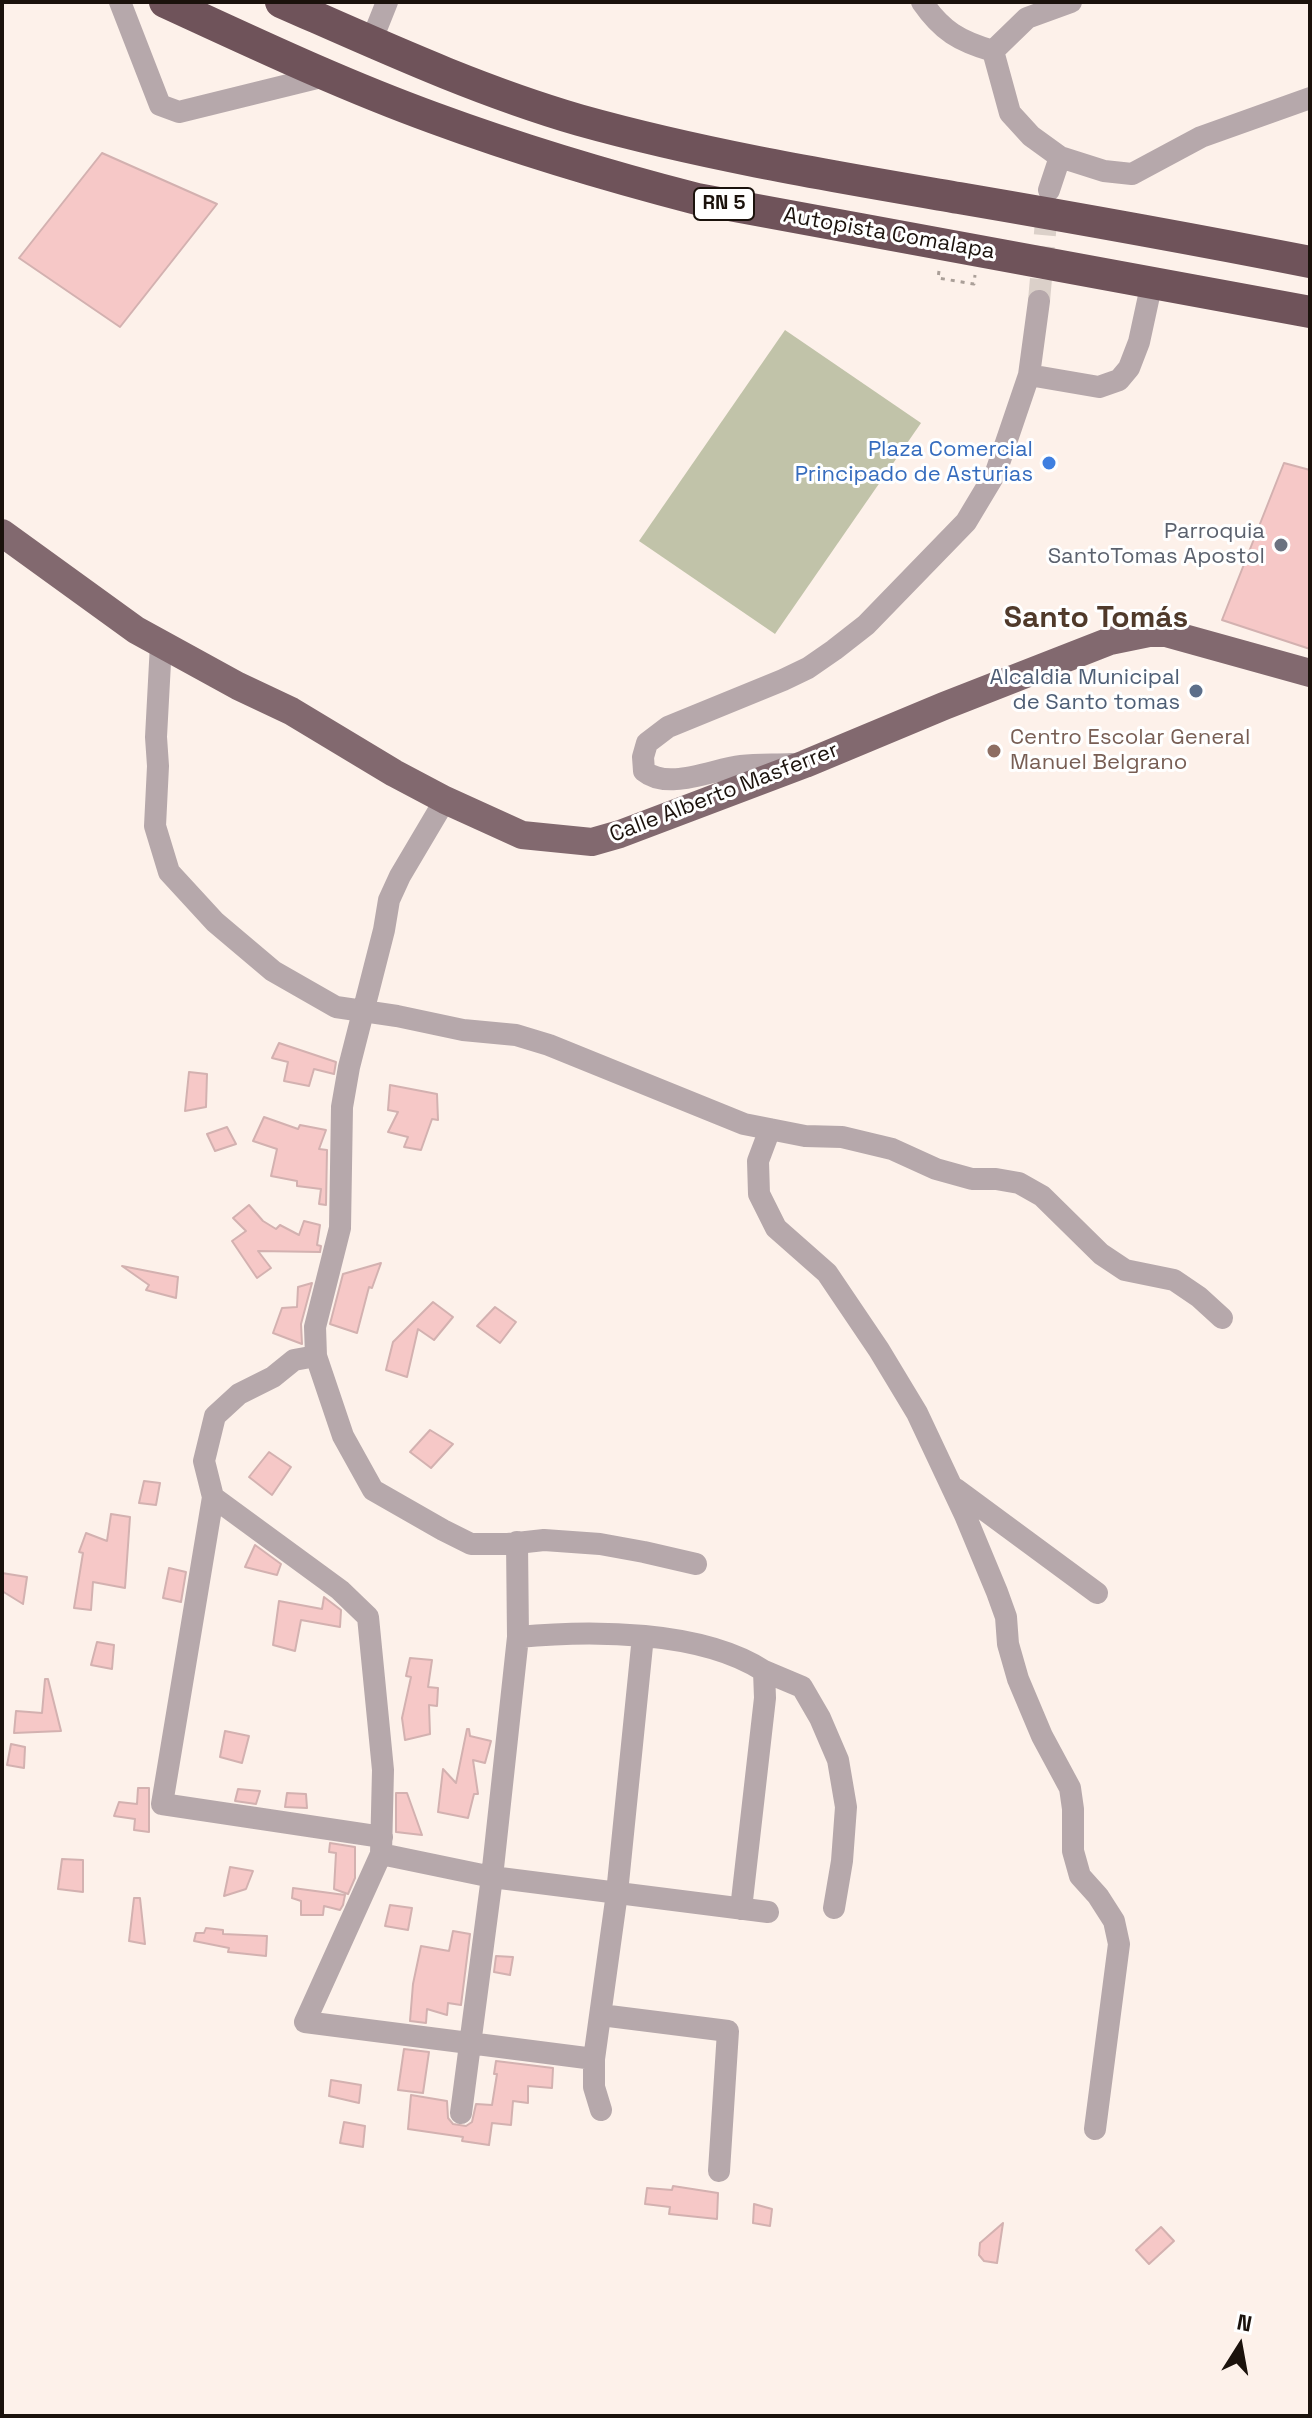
<!DOCTYPE html>
<html>
<head>
<meta charset="utf-8">
<style>
  body { margin:0 }
  #map { position:relative; width:1312px; height:2418px; overflow:hidden; background:#fdf1ea; font-family:"Space Grotesk",sans-serif }
  canvas { display:block }
  .frame { position:absolute; inset:0; border:4px solid #1b120c; pointer-events:none }
  .north { position:absolute; left:1200px; top:2306px; width:80px; height:80px; -webkit-text-stroke:6px #fff; paint-order:stroke; rotate:11deg; font-size:22px; font-weight:700; line-height:32px; text-align:center; color:#1b120c }
  .north::after { content:''; display:block; margin:auto; width:28px; height:36px; background:#1b120c; clip-path:polygon(50% 0,100% 100%,50% 72%,0 100%) }
</style>
</head>
<body>
<div id="map">
<canvas width="1312" height="2418"></canvas>
<div class="frame"></div>
<div class="north">N</div>
</div>
<script>
const context = document.querySelector('canvas').getContext('2d');
context.lineJoin = 'round';
function paint(path, color) {
  context.fillStyle = color;
  context.fill(path, 'evenodd');
}
function trace(path, color, width, dash) {
  context.strokeStyle = color;
  context.lineWidth = width;
  context.lineCap = dash ? 'butt' : 'round';
  context.setLineDash(dash || []);
  context.stroke(path);
}
function write(font, color, halo, rows, align = 'center') {
  context.font = font + ' "Space Grotesk",sans-serif';
  context.lineWidth = 6;
  context.setLineDash([]);
  context.textBaseline = 'middle';
  context.strokeStyle = halo;
  context.fillStyle = color;
  for (const [text, x, y, turn = 0] of rows) {
    context.save();
    context.translate(x, y);
    context.rotate((+turn || 0) * Math.PI / 180);
    context.textAlign = isNaN(turn) ? turn : align;
    if (halo) context.strokeText(text, 0, 0);
    context.fillText(text, 0, 0);
    context.restore();
  }
}
paint(new Path2D(`
  M785,330L921,423L775,634L639,541Z`), '#c1c3a9');
const building = new Path2D(`
  M102,153L217,204L120,327L19,258Z
  M1284,463L1310,470V649L1222,620Z
  M279,1043L336,1062L334,1074L314,1069L309,1086L284,1081L288,1062L272,1058Z
  M189,1072L207,1074L206,1107L185,1111Z
  M390,1085L437,1094L438,1120L432,1119L421,1150L404,1147L408,1137L388,1132L398,1112L388,1110Z
  M264,1117L298,1129L300,1125L326,1130L319,1149L327,1150L326,1205L319,1204L321,1189L297,1186V1181L271,1176L277,1149L253,1141Z
  M227,1127L236,1144L215,1151L207,1134Z
  M249,1205L263,1221L276,1229L280,1225L299,1235L304,1221L320,1225L317,1245L321,1246L320,1252L258,1251L271,1268L257,1278L232,1241L246,1231L233,1218Z
  M381,1263L372,1288L369,1287L357,1333L330,1324L343,1274Z
  M122,1266L178,1277L176,1298L146,1290L149,1285Z
  M312,1283L301,1324L302,1344L273,1333L282,1308L297,1307L298,1287Z
  M433,1302L453,1317L434,1340L418,1329L407,1377L386,1370L393,1342Z
  M495,1307L516,1322L500,1343L477,1326Z
  M430,1430L453,1444L431,1468L410,1452Z
  M269,1452L291,1467L272,1495L249,1477Z
  M144,1481L160,1483L156,1505L139,1503Z
  M111,1514L130,1517L125,1588L93,1582L91,1610L74,1608L83,1553L79,1552L86,1533L107,1541Z
  M255,1545L281,1564L277,1575L245,1567Z
  M169,1568L186,1572L181,1602L163,1598Z
  M2,1573L27,1577L23,1604L2,1591Z
  M324,1597L341,1610L340,1627L301,1620L295,1651L273,1645L279,1601L322,1609Z
  M97,1642L114,1645L112,1669L91,1665Z
  M410,1658L432,1660L428,1687L438,1688L437,1706L429,1705L430,1734L405,1740L402,1718L411,1677L406,1676Z
  M45,1679H48L61,1731L14,1733L16,1711L42,1713Z
  M467,1729H469L470,1736L491,1741L485,1763L473,1760L478,1794H474L468,1818L438,1812L443,1769L456,1783Z
  M225,1731L249,1736L242,1763L220,1757Z
  M11,1744L25,1747L24,1768L7,1765Z
  M138,1788H149V1832L134,1830L135,1819L114,1816L119,1802L137,1804Z
  M238,1789L260,1791L256,1804L235,1801Z
  M287,1793L306,1794L307,1808L285,1807Z
  M396,1793H407L422,1835L396,1832Z
  M330,1843L355,1847V1878L348,1894L334,1889L336,1853L329,1852Z
  M62,1859L83,1860V1892L58,1889Z
  M230,1867L253,1871L246,1889L224,1896Z
  M293,1888L345,1895L343,1905L340,1910L324,1906L323,1915H301V1901L292,1898Z
  M134,1898H140L145,1944L129,1941Z
  M390,1905L412,1908L408,1930L385,1926Z
  M206,1928L223,1930V1934L267,1936L266,1956L228,1952L229,1948L194,1941L196,1933H204Z
  M453,1931L470,1934L461,2005L448,2003L447,2015L427,2009L426,2023L410,2021L413,1984L421,1946L449,1951Z
  M496,1956L513,1957L510,1975L494,1972Z
  M404,2049L429,2052L423,2093L398,2090Z
  M496,2061L553,2068L552,2088L528,2086V2103L513,2101L511,2125L492,2123L489,2145L462,2141L463,2137L408,2129L411,2095L447,2101L448,2118L453,2124L466,2126L472,2122L476,2104L492,2105L497,2074H494Z
  M331,2080L361,2085L359,2103L329,2096Z
  M344,2122L365,2126L363,2147L340,2143Z
  M673,2186L718,2193L717,2219L669,2214L670,2207L645,2204L647,2188L672,2190Z
  M754,2204L772,2209L770,2226L753,2223Z
  M1003,2223L997,2263L984,2261L979,2255L980,2243Z
  M1161,2227L1174,2241L1149,2264L1136,2250Z`);
paint(building, '#f6c8c7');
trace(building, '#d3b1b0', 2);
trace(new Path2D(`
  M1039,301L1048,199`), '#dbd0c9', 22, [22, 11]);
trace(new Path2D(`
  M939,271L938,278L974,284L975,275`), '#aa9f98', 3, [4, 6]);
trace(new Path2D(`
  M120,2L160,105L179,112L329,75
  M922,2C942,31 959,41 993,51
  M371,42L387,2
  M993,51L1010,113L1031,136L1060,157L1104,171L1132,174L1201,137L1310,98
  M993,51L1027,18L1071,2
  M1049,190L1060,157
  M1029,375L1099,387L1119,380L1129,368L1139,342L1152,282
  M161,644L156,737L158,766L155,826L169,872L215,922L273,971L336,1007L397,1016L463,1030L516,1035L549,1045L744,1124L805,1136L842,1137L892,1149L936,1169L972,1179H996L1019,1183L1042,1196L1101,1254L1125,1270L1174,1280L1199,1297L1222,1318
  M792,764C775,765 758,764 741,766C713,769 668,791 644,771L643,757L647,743L668,727L783,680L808,668L834,650L866,625L966,522L996,472L1029,375L1039,301
  M445,800L400,876L389,900L384,930L349,1067L342,1107L340,1228L315,1327L316,1356L343,1436L373,1490L443,1530L471,1544H508L544,1540L600,1544L644,1552L696,1564
  M770,1129L758,1161L759,1194L776,1228L827,1273L879,1350L917,1413L965,1515L997,1592L1006,1617L1008,1644L1018,1679L1042,1736L1070,1788L1073,1809V1851L1080,1876L1098,1896L1114,1921L1119,1944L1095,2129
  M316,1356L294,1360L273,1377L239,1394L215,1416L204,1461L213,1497L340,1590L368,1617L383,1770L381,1854L492,1877L768,1912
  M956,1489L1097,1593
  M213,1497L162,1804L382,1837
  M518,1637C591,1630 701,1630 764,1671L765,1698L741,1909
  M764,1671L802,1687L820,1718L838,1760L846,1807L842,1861L834,1908
  M381,1854L305,2022L594,2059
  M601,2015L728,2031L719,2171
  M601,2110L594,2087V2059L617,1893L643,1636
  M461,2113L492,1877L518,1637L517,1542`), '#b6a8ab', 22);
trace(new Path2D(`
  M2,533L136,630L238,686L291,711L394,773L445,800L522,835L592,842L620,834L805,764L944,706L1110,641L1149,633H1166L1310,673`), '#82696f', 28);
trace(new Path2D(`
  M165,2C254,43 343,85 434,118C521,150 608,176 697,199L1310,312
  M281,2C379,45 476,90 579,120C704,155 831,176 959,198C1076,218 1193,239 1310,262`), '#6f535a', 32);
for (const [x, y, r, color] of [
  [1049,463,8,"#3f7fe0"],
  [1281,545,8,"#6b7280"],
  [1196,691,8,"#5c6f8a"],
  [994,751,8,"#8d6e63"]
]) {
  const dot = new Path2D();
  dot.arc(x, y, r, 0, 2 * Math.PI);
  context.fillStyle = color;
  context.fill(dot);
  trace(dot, '#fff', 3);
}
for (const [x, y, w] of [
  [724,204,60]
]) {
  const box = new Path2D();
  box.roundRect(x - w / 2, y - 16, w, 32, 6);
  context.fillStyle = '#fff';
  context.fill(box);
  trace(box, '#1b120c', 2);
}
write('bold 20px', '#1b120c', null, [
  ["RN 5",724,204]
]);
write('22px', '#1b120c', '#fff', [
  ["Autopista Comalapa",889,234,10],
  ["Calle Alberto Masferrer",724,793,-21]
]);
write('22px', '#366cbe', '#fff', [
  ["Plaza Comercial",1033,450],
  ["Principado de Asturias",1033,475]
], 'right');
write('22px', '#5b616d', '#fff', [
  ["Parroquia",1265,532],
  ["SantoTomas Apostol",1265,557]
], 'right');
write('22px', '#4e5e75', '#fff', [
  ["Alcaldia Municipal",1180,678],
  ["de Santo tomas",1180,703]
], 'right');
write('22px', '#785e54', '#fff', [
  ["Centro Escolar General",1010,738],
  ["Manuel Belgrano",1010,763]
], 'left');
write('bold 30px', '#503a2b', '#fff', [
  ["Santo Tomás",1096,619]
]);
</script>
</body>
</html>
